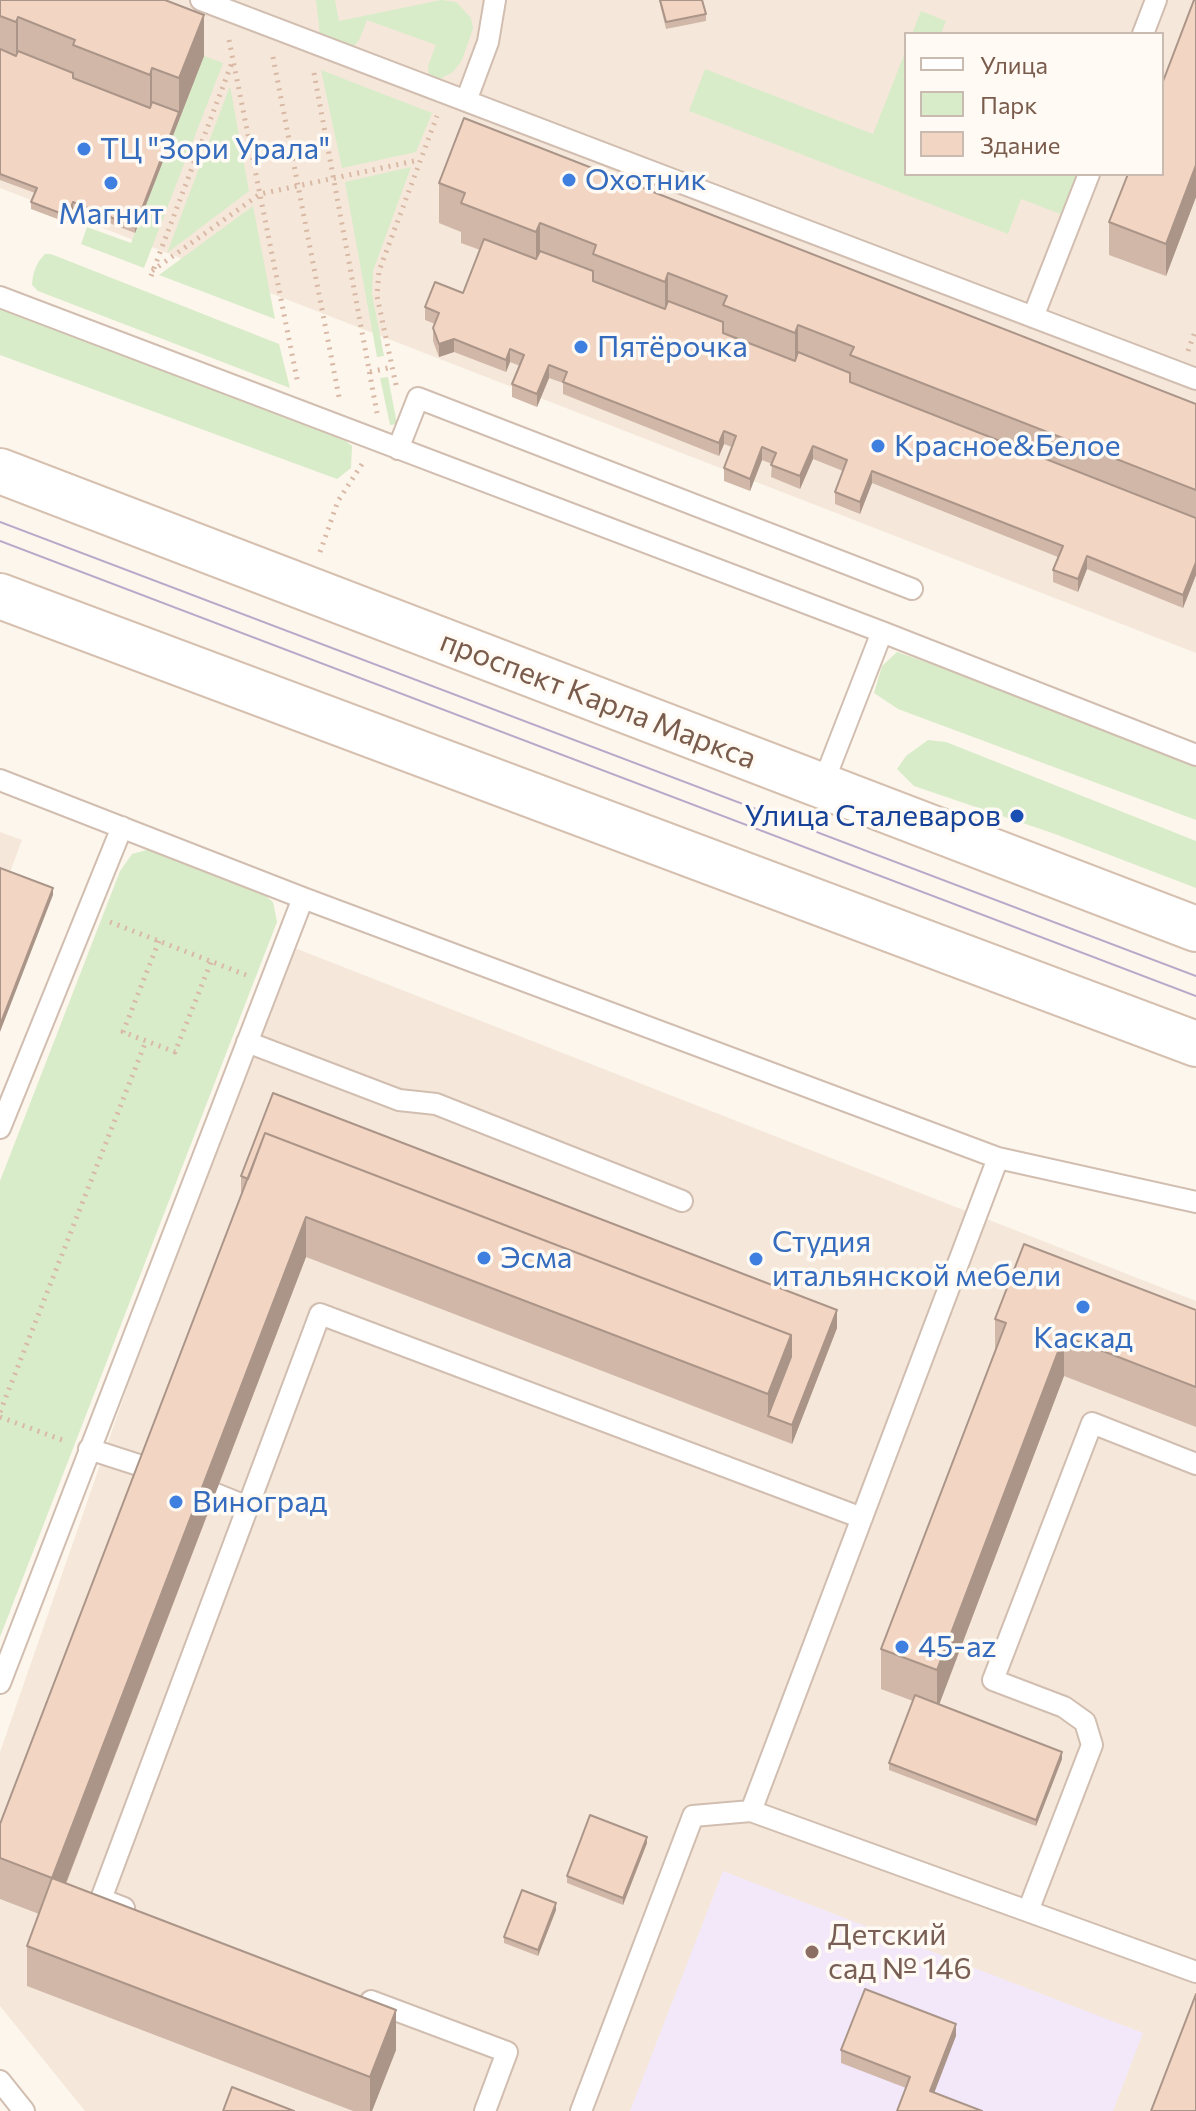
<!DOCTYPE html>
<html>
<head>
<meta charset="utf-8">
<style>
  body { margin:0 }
  #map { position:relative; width:1196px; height:2111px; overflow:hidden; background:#fdf6ec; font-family:Commissioner,sans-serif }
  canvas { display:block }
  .legend { position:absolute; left:904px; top:32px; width:260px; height:144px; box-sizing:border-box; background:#fffaf3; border:2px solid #cabbb1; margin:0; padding:10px 14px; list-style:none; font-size:24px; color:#7a5c4d }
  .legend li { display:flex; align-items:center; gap:16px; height:40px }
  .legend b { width:40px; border:2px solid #cabbb1 }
</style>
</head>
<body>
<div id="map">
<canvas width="1196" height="2111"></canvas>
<ul class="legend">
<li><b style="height:10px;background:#fff"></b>Улица</li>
<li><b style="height:22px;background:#d8ecc9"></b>Парк</li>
<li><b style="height:22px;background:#f3d5c3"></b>Здание</li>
</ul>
</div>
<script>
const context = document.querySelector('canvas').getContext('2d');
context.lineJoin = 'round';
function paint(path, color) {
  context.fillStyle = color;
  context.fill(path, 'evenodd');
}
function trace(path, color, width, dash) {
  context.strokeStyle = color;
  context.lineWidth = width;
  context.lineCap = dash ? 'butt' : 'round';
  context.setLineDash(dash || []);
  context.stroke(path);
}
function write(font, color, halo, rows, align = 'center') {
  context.font = font + ' Commissioner,sans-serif';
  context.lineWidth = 7;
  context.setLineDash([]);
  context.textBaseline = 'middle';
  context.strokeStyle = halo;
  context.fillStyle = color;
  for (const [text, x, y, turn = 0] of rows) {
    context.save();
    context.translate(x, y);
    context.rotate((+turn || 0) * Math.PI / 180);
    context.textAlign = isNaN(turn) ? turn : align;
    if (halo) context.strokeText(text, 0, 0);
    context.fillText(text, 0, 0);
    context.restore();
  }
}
paint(new Path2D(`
  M0,0H1196V653L0,188ZM906,34H1162V174H906Z
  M0,832L22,840L0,899Z
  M282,943L1196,1301V2111H85L0,2006V1752Z`), '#f5e8da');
paint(new Path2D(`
  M723,1871L1143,2033L1113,2111H630Z`), '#f3e8fa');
paint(new Path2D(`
  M316,0H335L339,21L441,0L456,2L471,18L473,28L462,60L453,72L440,79L429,75L428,66L436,45L367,20L359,40L353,47L320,35Z
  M921,11L946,21L941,34H912Z
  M906,50V174H1082L1066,216L1021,199L1008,234L689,111L705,69L873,134Z
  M204,56L223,63L144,268L81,244L87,227L131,243Z
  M321,70L432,113L416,152L342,168Z
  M230,86L249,191L167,253Z
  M411,167L373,271L372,294L384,356L377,357L345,182Z
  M253,206L275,319L159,275Z
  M45,254H51L279,344L290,388L38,291L32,285C33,272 36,263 45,254Z
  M0,309L195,383L335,432L352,446L351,468L337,479L0,355Z
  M388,377L397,424L390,425L380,378Z
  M897,652L1002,688L1196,766V820L898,709L874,693L882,666Z
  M928,740L946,742L1196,841V888L1055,834L914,786L897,769L906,756Z
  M150,849L258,890L273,902L277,922L0,1637V1181L120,871L132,854Z`), '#d8ecc9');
const service = new Path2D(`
  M201,0L1196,379
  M1143,34L1156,0
  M466,101L488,42L495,0
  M0,297L882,632L1196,755
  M1033,317L1089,174
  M398,449L418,398L912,589
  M0,780L303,898L998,1158L1196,1202
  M822,786L882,632
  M247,1042L399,1100L436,1104L682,1201
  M0,1128L122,827
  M89,1449L151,1469
  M216,1494L248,1507
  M0,1683L303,898
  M751,1811L1196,1972
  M124,1908L101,1899L320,1314L862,1518
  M1028,1911L1092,1745L1085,1722L1064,1707L993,1680L1092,1423L1196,1464
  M371,2001L507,2052L485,2111
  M0,2081L24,2111
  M581,2111L693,1816L751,1811L998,1158`);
const secondary = new Path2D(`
  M0,471L1196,929
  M0,596L1196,1044`);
trace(service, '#d1beb0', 24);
trace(secondary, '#d6c0b0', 48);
trace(new Path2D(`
  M229,40L298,384
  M273,57L339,397
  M314,73L377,413
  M152,271L260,194L419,160
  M151,276L233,60
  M1188,351L1196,329
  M370,372L392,367
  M396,385L377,296L379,271L437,116
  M320,552L338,501L364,461
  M110,922L246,975
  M159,941L123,1032L175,1052L211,962
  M0,1412L146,1041
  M0,1417L65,1441`), '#d9b8a5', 5, [2, 6]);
trace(service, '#fff', 20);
trace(secondary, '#fff', 44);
trace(new Path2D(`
  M0,522L1196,976
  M0,541L1196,996`), '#b9a8c9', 2);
paint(new Path2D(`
  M0,0L204,56L135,233L73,209L68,223L31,209V202L35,193L0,180Z
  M659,0H702L706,14V21L666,29Z
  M1196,0V197L1166,276L1109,255V222Z
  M439,183L1196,404V575L1183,608L1087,569L1078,592L1053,582V570L1058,557L872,483L860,514L835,504V492L843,471L813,459L800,489L771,477L772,464L762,460L750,491L724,481V468L732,447L724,444L719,456L563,394V383L549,378L537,407L512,397V384L520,366L510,362L506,372L454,352L439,357L433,341V328L435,324L425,320V307L463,293L480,250L461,243V232L439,223Z
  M241,1176L837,1328L792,1444L306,1257L66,1884L396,2050L372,2111H353L27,1986V1946L39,1914L0,1899V1824L241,1195Z
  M1196,1310V1427L1064,1376L939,1705L1062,1759L1036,1826L889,1770V1763L913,1701L881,1689V1649L995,1350V1319Z
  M647,1843L623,1905L567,1883V1876Z
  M556,1910L538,1956L504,1943V1937Z
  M956,2036L906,2088L841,2063V2050Z`), '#d1b7a8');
paint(new Path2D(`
  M204,15V56L135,233V227L179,112V78Z
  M18,17V58L16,62V22Z
  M152,68V108L150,115V75Z
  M1196,165V197L1166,276V244Z
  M73,202V209L68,223V216Z
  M540,223V263L536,272V232Z
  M668,273V314L665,322V282Z
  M798,325V365L795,374V333Z
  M454,339V352L439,357V344Z
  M510,349V362L506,372V360Z
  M549,365V378L537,407V394Z
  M724,431V444L719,456V443Z
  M813,446V459L800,489V476Z
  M762,447V460L750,491V479Z
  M872,471V483L860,514V502Z
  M1087,556V569L1078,592V579Z
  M1196,562V575L1183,608V595Z
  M53,888V895L0,1032V1025Z
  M306,1217V1257L52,1919V1878Z
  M837,1310V1328L792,1444V1425Z
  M791,1335V1376L768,1416V1434V1394Z
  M1064,1336V1376L937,1710V1670Z
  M1062,1752V1759L1036,1826V1820Z
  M647,1837V1843L623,1905V1898Z
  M556,1903V1910L538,1956V1950Z
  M396,2010V2050L372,2111H370V2077Z
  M956,2024V2036L930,2104V2091Z`), '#aa9588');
const building = new Path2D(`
  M0,0H165L204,15L179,78L152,68L150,75L73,45L75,40L18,17L16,22L0,16Z
  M660,0H702L706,14L666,22Z
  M1194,0H1196V165L1166,244L1109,222L1128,174H1162V84Z
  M0,49L16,56L18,51L73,73V78L150,108L152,102L179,112L135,227L73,202L68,216L31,202L37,188L0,174Z
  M464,118L1196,404V490L850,355L854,347L798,325L795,333L723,305L727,296L668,273L665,282L593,254L596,245L540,223L536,232L461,203L465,193L439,183Z
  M484,239L536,259L540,251L593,271V281L665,309L668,301L723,322V333L795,361L798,352L850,373V382L1196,518V562L1183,595L1087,556L1078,579L1053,570L1063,546L872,471L860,502L835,492L847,460L813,446L800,476L771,465L776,453L762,447L750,479L724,468L736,436L724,431L719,443L563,382L567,372L549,365L537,394L512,384L524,355L510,349L506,360L454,339L439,344L433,328L439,313L425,307L435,282L463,293Z
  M0,868L53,888L0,1025Z
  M273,1093L837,1310L792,1425L768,1416L791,1357V1335L265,1133L248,1179L241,1176Z
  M265,1133L791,1335L768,1394L306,1217L52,1878L396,2010L370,2077L27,1946L52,1878L0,1858V1824Z
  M1024,1244L1196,1310V1387L1064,1336L937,1670L881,1649L1006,1323L995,1319Z
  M915,1695L1062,1752L1036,1820L889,1763Z
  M590,1815L647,1837L623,1898L567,1876Z
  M522,1890L556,1903L538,1950L504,1937Z
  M865,1989L956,2024L930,2091L982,2111H897L910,2077L841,2050Z
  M1196,1994V2111H1151Z
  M232,2087L294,2111H223Z`);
paint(building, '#f3d5c3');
trace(building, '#aa9588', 2);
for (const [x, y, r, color] of [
  [84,149,8,"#3f7fe0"],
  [569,180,8,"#3f7fe0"],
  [111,183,8,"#3f7fe0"],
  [581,347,8,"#3f7fe0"],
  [878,446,8,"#3f7fe0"],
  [1017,816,8,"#1a4fb4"],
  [484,1258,8,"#3f7fe0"],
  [756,1259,8,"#3f7fe0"],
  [1083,1307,8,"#3f7fe0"],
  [176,1502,8,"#3f7fe0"],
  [902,1647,8,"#3f7fe0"],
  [812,1952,8,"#8d6e63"]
]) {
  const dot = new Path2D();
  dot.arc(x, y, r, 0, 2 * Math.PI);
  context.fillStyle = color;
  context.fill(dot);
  trace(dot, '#fffaf3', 3);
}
write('30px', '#366cbe', '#fffaf3', [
  ["ТЦ \"Зори Урала\"",100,149],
  ["Охотник",585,180],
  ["Магнит",111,214,"center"],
  ["Пятёрочка",597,347],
  ["Красное&Белое",894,446],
  ["Студия",772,1242],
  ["итальянской мебели",772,1276],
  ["Эсма",500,1258],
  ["Каскад",1083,1338,"center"],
  ["Виноград",192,1502],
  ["45-az",918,1647]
], 'left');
write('30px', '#7a5c4d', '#fffaf3', [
  ["проспект Карла Маркса",598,700,21]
]);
write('30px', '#164399', '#fffaf3', [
  ["Улица Сталеваров",1001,816]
], 'right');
write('30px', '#785e54', '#fffaf3', [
  ["Детский",828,1935],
  ["сад № 146",828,1969]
], 'left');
</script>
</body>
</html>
